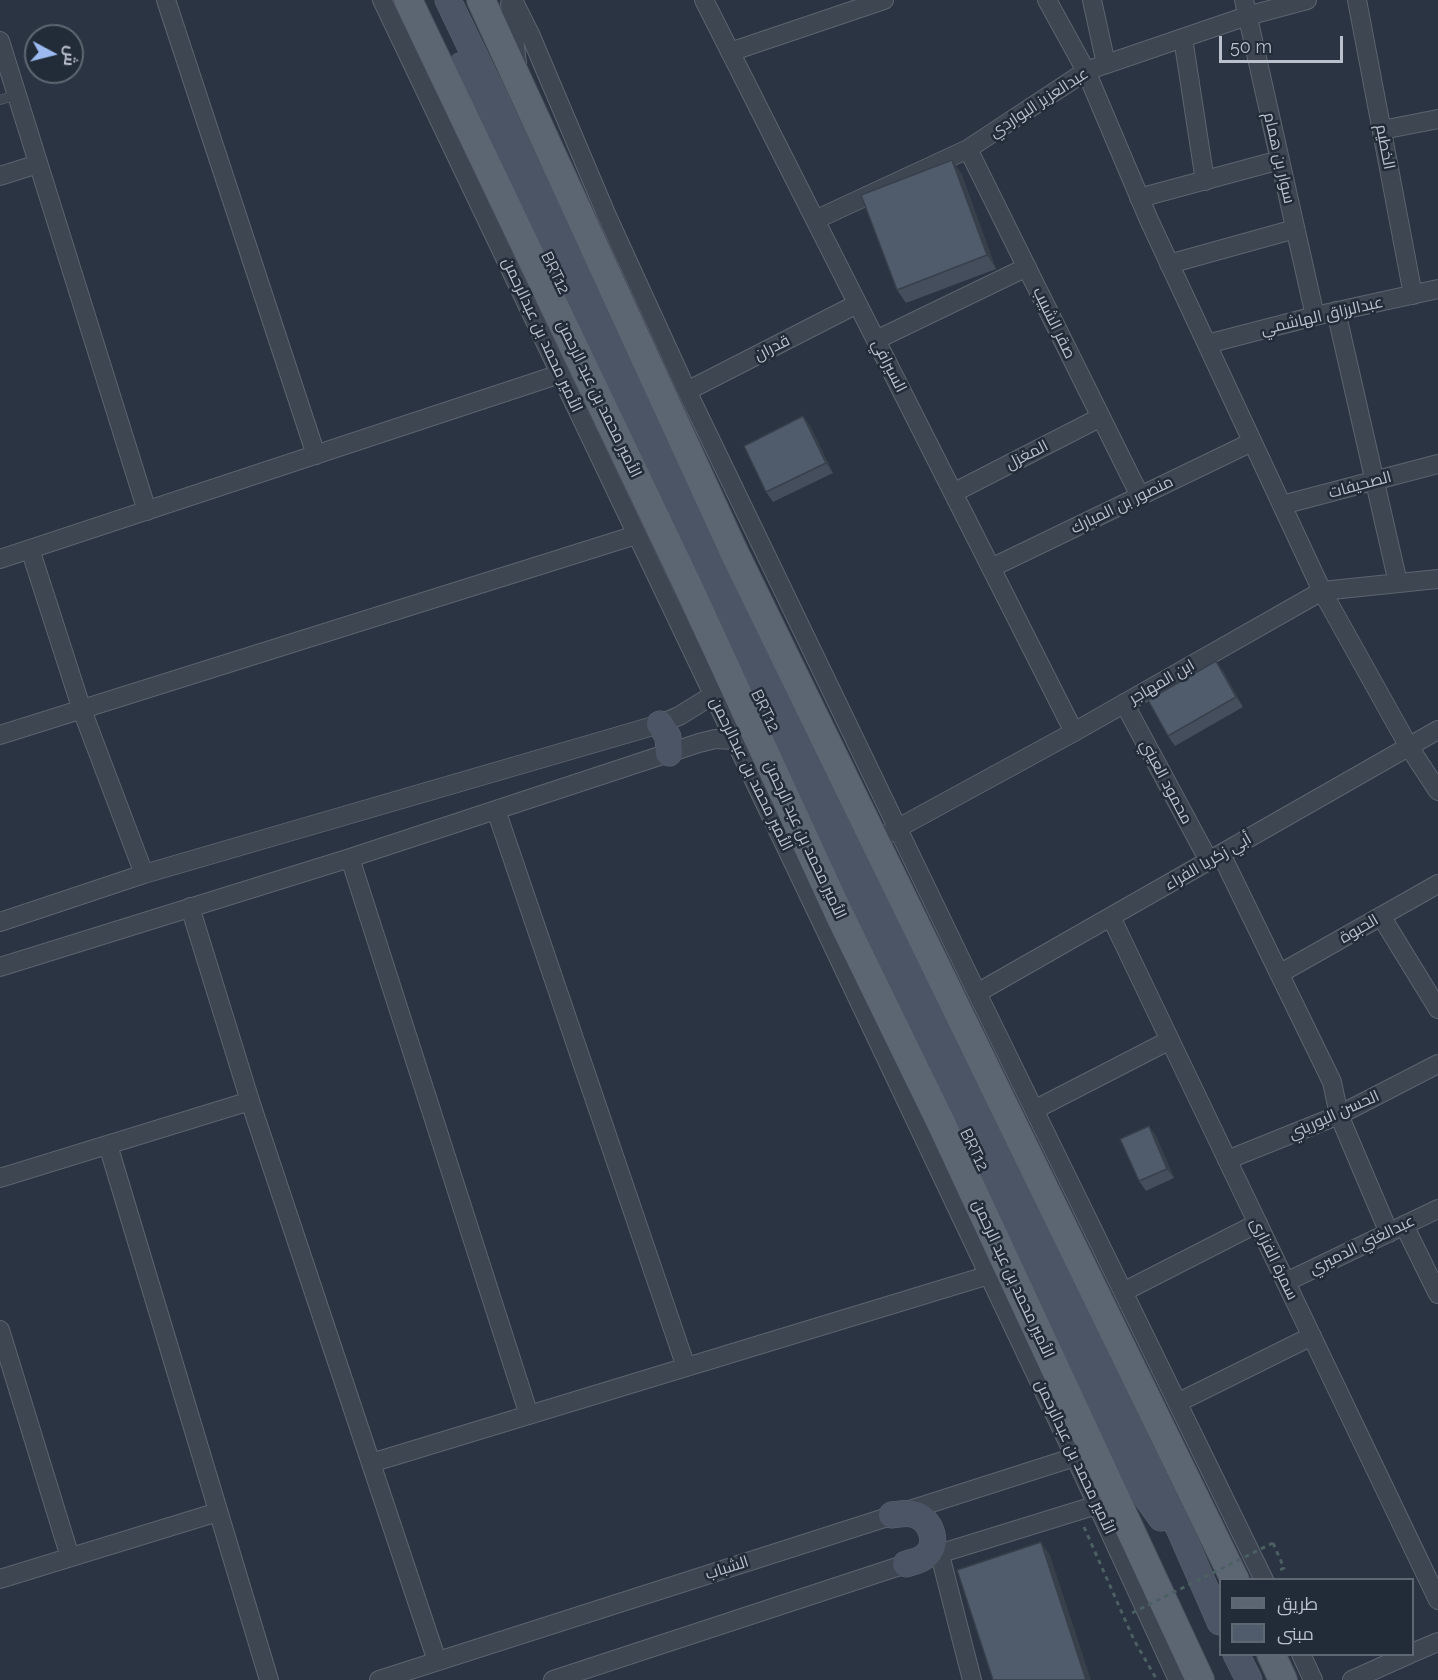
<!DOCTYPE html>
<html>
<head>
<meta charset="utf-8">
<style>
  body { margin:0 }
  #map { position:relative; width:1438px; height:1680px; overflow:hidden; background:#2a3442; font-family:Raleway,Cairo,sans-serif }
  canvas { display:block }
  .legend { position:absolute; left:1219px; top:1578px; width:195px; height:78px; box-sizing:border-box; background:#222b38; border:2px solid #5f6773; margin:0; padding:8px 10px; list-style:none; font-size:18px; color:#bbc1cc }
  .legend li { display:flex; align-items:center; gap:12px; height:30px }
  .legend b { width:30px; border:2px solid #5f6773 }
  .north { position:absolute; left:24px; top:24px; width:60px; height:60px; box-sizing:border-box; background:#222b38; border:2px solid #5f6773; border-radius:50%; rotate:97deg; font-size:16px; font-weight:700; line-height:24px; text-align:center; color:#bbc1cc }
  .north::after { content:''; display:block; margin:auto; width:21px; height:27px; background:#9bbbf1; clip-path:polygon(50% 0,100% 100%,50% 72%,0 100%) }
  .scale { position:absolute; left:1219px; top:36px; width:124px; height:27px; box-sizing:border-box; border:3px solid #bbc1cc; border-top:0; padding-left:8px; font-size:18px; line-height:21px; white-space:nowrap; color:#bbc1cc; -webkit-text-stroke:4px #222b38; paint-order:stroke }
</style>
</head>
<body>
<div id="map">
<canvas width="1438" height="1680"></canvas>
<ul class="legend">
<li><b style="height:8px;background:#5c6572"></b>طريق</li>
<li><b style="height:16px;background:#505b6b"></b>مبنى</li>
</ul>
<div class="north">ش</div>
<div class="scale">50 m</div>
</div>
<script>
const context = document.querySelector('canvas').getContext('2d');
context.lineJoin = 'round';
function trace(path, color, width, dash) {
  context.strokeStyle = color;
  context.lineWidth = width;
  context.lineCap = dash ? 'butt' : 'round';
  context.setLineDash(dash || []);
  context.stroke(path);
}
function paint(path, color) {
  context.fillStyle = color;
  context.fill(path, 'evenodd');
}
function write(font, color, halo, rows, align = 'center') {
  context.font = font + ' Raleway,Cairo,sans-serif';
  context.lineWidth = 5;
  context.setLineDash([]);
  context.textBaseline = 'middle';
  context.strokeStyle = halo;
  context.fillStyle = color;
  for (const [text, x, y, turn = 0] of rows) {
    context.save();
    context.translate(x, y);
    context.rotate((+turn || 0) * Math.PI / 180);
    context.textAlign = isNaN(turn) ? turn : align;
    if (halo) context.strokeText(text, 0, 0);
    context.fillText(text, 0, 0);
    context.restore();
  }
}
const lane = new Path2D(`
  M0,100L17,95`);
const street = new Path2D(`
  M166,0L316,455
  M382,0L822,923L1075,1457L1178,1680
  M513,0L530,34L607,216L687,391L977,993L1264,1580
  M704,0L1074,732
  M1047,0L1086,71L1149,220L1322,591L1409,747L1438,791
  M1092,0L1106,64
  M1244,0L1315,316
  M1357,0L1413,295
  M510,4L517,63
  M1183,38L1205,181
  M0,41L147,511
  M730,52L884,0
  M1382,130L1438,119
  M968,149L1140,496
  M0,176L38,164
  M1139,198L1280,160
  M815,220L968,149L1086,71L1247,16L1307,0
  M1169,264L1295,229
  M1336,311L1398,583
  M876,340L1027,267
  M1207,344L1315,316L1438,289
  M687,391L857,304
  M953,493L1101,417
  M1282,505L1438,464
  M30,549L82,710L144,874
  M0,559L560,374
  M991,568L1252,442
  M1124,703L1209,861
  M0,735L636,535
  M496,810L686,1367
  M889,833L1074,732L1322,591L1438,579
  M1221,854L1332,1082L1339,1115L1389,1233
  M350,858L529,1415
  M190,907L250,1101L437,1661
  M1381,916L1438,1009
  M1111,917L1438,1600
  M0,922L144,874L660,724L679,716L713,695
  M0,967L350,858L699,743L715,739L734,740
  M1279,974L1438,884
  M977,993L1438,730
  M1034,1110L1170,1040
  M108,1145L269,1680
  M1227,1160L1339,1115L1438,1064
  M0,1178L250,1101
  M1404,1225L1438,1294
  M1286,1282L1438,1209
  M1123,1292L1258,1223
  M0,1330L70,1557
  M1179,1402L1312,1336
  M371,1463L989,1275
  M940,1555L972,1680
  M0,1579L218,1512
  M1412,1653L1438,1642
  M1301,1654L1313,1680
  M379,1680L1075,1457
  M553,1680L906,1564L1097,1505
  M1352,1680L1410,1654`);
const secondary = new Path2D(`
  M448,0L1182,1535L1220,1622
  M462,65L490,137L1115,1444L1134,1480L1161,1518
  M660,724L668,737L669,753
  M892,1515C900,1514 908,1512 916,1515C932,1521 940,1546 924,1557C919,1561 912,1562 906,1564
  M1236,1654L1249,1680`);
const primary = new Path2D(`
  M408,0L687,584L839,914L941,1123L1200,1680
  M481,0L735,554L1235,1580
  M1271,1654L1283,1680`);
trace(lane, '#5c646f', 10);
trace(street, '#5c646f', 20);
trace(secondary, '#5c646f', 27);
trace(primary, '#484f5b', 30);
trace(new Path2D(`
  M1084,1527L1134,1640L1157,1680
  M1273,1543L1284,1568L1278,1571`), '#4c5f62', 3, [4.5, 4.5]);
trace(lane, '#3e4652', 9);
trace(street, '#3e4652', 18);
trace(secondary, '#4c5565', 26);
trace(primary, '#5c6572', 28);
trace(new Path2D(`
  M1132,1613L1273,1543`), '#4c5f62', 3, [4.5, 4.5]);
paint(new Path2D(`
  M961,173L996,269L906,303L897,290Z
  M803,416L810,426L833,473L773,502L766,492Z
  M1216,661L1223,671L1243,707L1175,746L1168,736Z
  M1149,1126L1156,1136L1174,1178L1146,1191L1139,1181Z`), '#454e5c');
paint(new Path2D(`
  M952,160L961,173L996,269L987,255Z
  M803,416L810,426L833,473L826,463Z
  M1216,661L1223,671L1243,707L1236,697Z
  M1149,1126L1156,1136L1174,1178L1167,1169Z
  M1041,1542L1050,1555L1091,1680H1086Z`), '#38404b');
const building = new Path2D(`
  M952,160L987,255L897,290L861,195Z
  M803,416L826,463L766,492L744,446Z
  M1216,661L1236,697L1168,736L1148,700Z
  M1149,1126L1167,1169L1139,1181L1120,1139Z
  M1041,1542L1086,1680H993L957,1570Z`);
paint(building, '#505b6b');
trace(building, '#38404b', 1.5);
write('16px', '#bbc1cc', '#222b38', [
  ["عبدالعزيز البواردي",1039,103,-33],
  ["الخطيم",1385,147,79],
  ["سوار بن همام",1279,158,77],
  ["BRT12",555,273,64],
  ["عبدالرزاق الهاشمي",1322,316,-13],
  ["صقر الشبيب",1054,323,64],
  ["الأمير محمد بن عبدالرحمن",542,335,65],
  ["قدران",772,348,-27],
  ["السيرافي",889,366,63],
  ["الأمير محمد بن عبد الرحمن",599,399,64],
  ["المغزل",1027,455,-27],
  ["الصحيفات",1360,485,-15],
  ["منصور بن المبارك",1122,505,-26],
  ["ابن المهاجر",1162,682,-30],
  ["BRT12",765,711,64],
  ["الأمير محمد بن عبدالرحمن",751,774,64],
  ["محمود العيني",1166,782,62],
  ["الأمير محمد بن عبد الرحمن",805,840,65],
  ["أبي زكريا الفراء",1208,862,-30],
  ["الحبوة",1359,929,-30],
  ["الحسن البوريني",1334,1115,-24],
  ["BRT12",974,1150,64],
  ["عبدالغني الدميري",1362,1245,-26],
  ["سمرة الفزارى",1274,1259,64],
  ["الأمير محمد بن عبد الرحمن",1013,1279,65],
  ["الأمير محمد بن عبدالرحمن",1075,1457,65],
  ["الشباب",727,1568,-18]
]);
</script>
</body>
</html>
